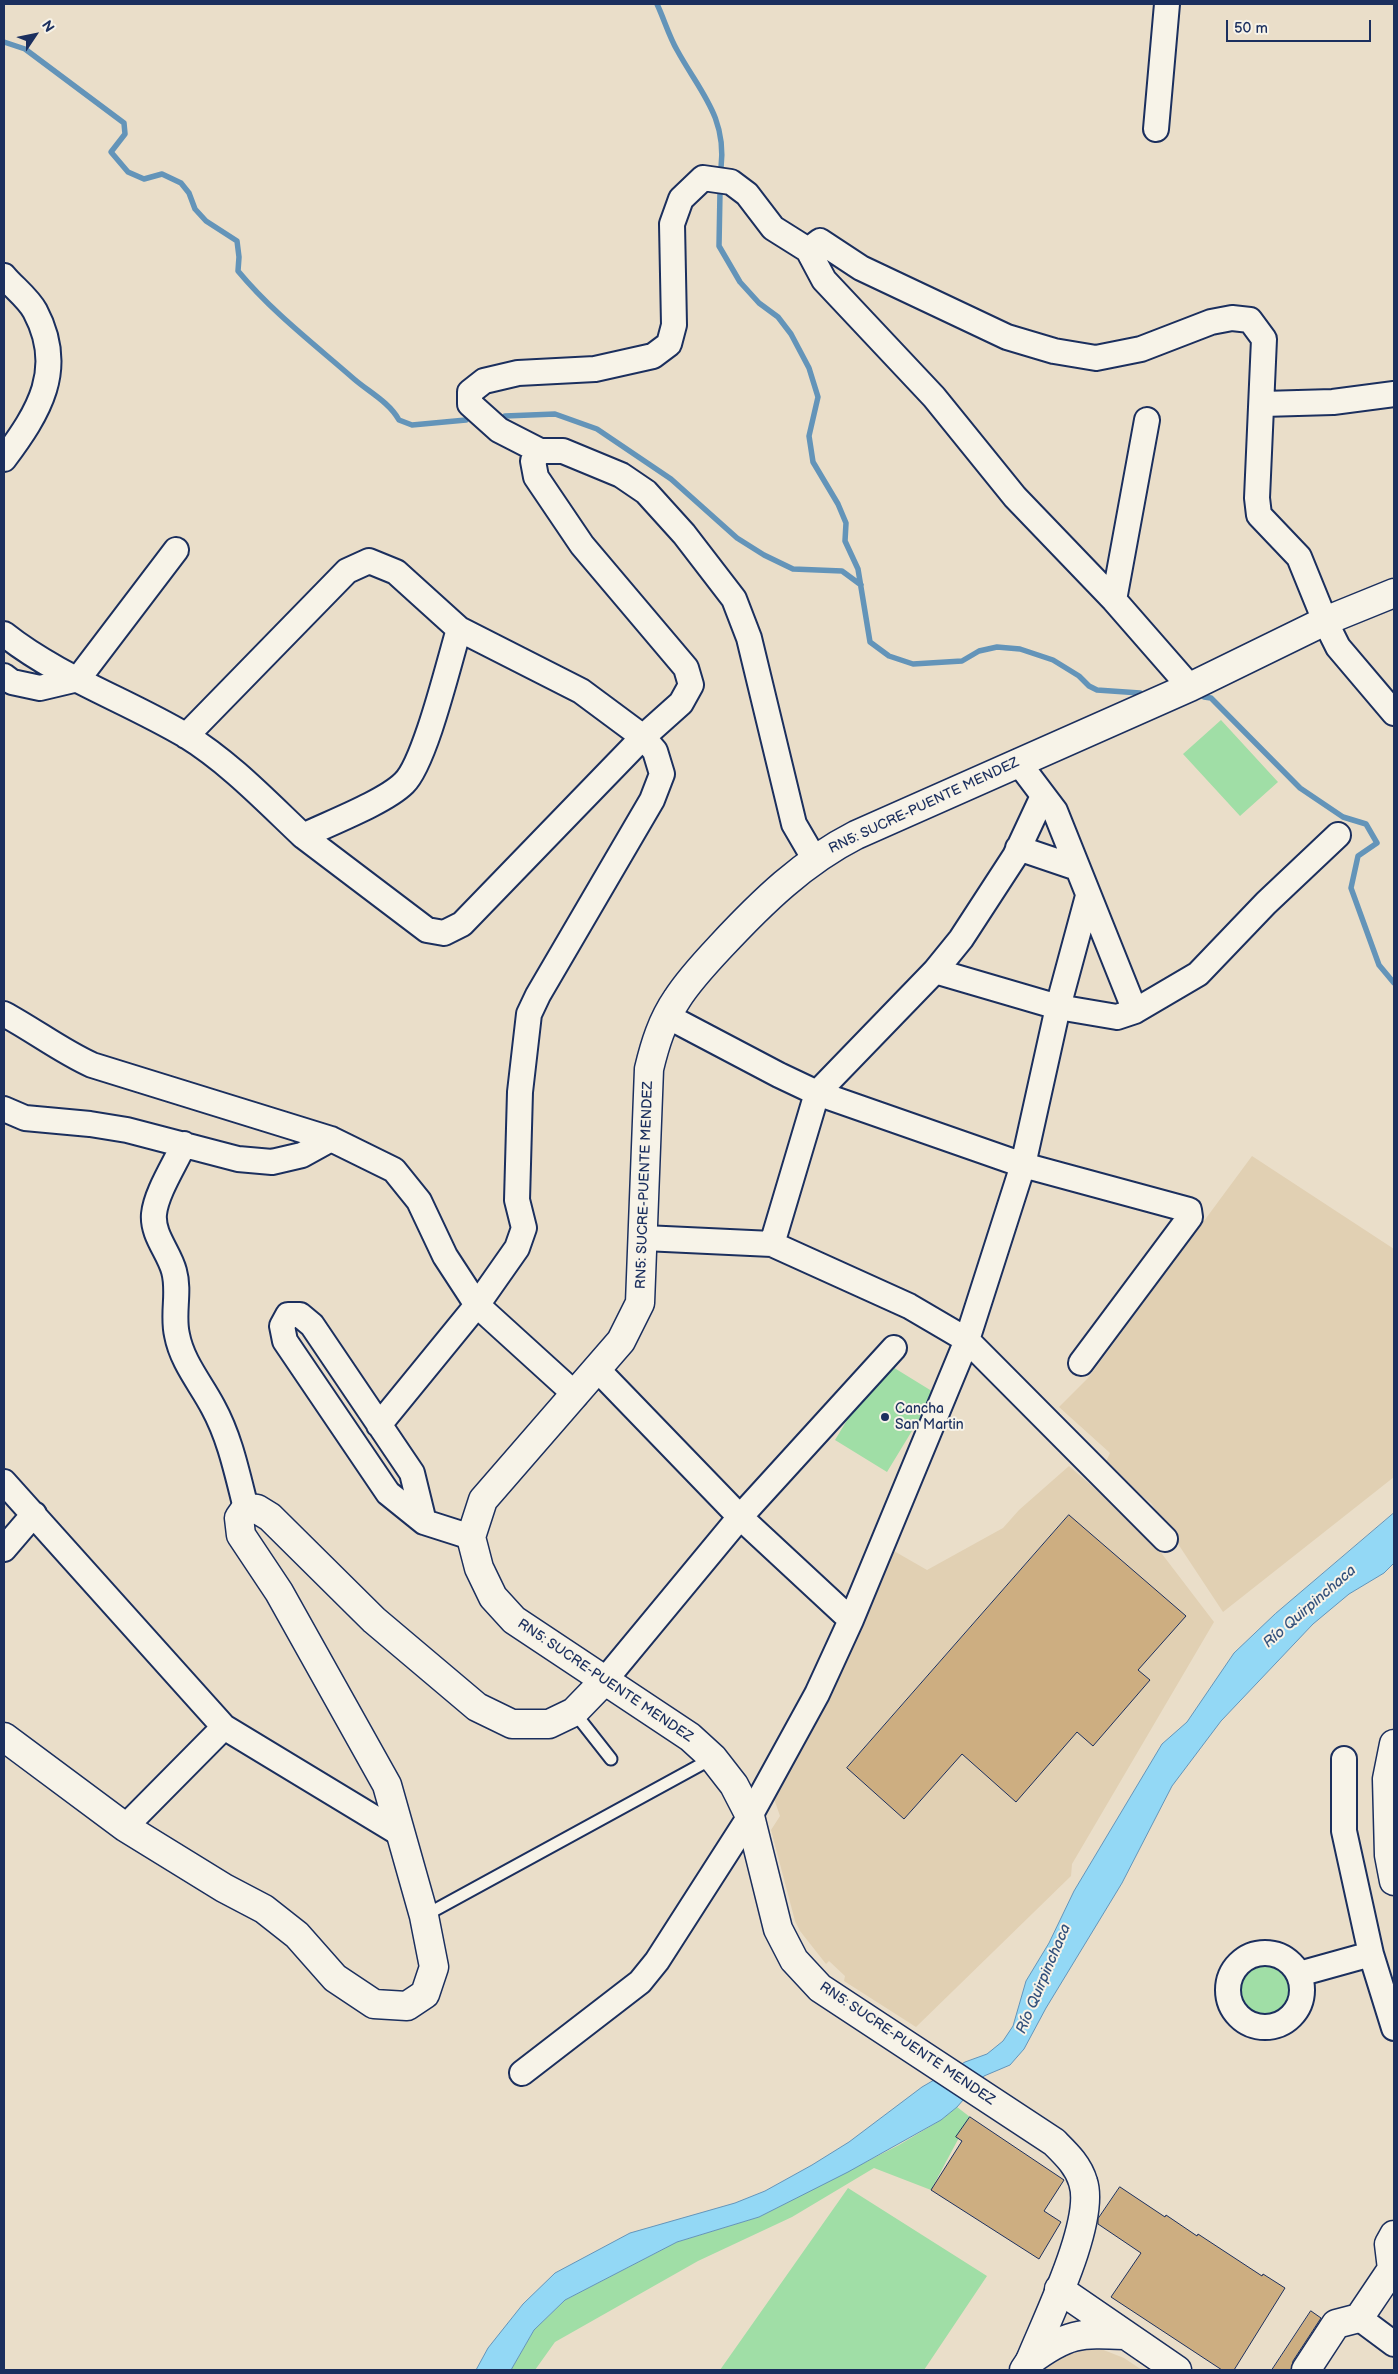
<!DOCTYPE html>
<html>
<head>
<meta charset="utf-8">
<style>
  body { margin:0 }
  #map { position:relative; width:1398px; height:2374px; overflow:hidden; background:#eadec9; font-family:"Balsamiq Sans",sans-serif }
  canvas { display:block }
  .frame { position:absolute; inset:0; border:5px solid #1b2f5e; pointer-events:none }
  .north { position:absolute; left:10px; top:10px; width:50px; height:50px; -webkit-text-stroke:4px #f7f3e8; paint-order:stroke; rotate:56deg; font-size:14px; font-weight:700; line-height:20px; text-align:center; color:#1b2f5e }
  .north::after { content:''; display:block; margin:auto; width:18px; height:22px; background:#1b2f5e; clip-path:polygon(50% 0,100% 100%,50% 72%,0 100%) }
  .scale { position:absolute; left:1226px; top:20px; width:145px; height:22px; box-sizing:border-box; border:2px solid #1b2f5e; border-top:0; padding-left:6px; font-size:15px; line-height:18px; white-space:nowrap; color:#1b2f5e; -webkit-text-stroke:4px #f7f3e8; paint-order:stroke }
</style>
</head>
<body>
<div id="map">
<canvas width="1398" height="2374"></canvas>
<div class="frame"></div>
<div class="north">N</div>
<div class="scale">50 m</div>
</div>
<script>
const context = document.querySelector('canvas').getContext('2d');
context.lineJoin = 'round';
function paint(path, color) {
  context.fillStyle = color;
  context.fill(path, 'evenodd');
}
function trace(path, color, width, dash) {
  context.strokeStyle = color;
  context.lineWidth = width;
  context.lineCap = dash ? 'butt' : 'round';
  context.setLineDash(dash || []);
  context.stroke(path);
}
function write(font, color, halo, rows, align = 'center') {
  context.font = font + ' "Balsamiq Sans",sans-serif';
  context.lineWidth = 4;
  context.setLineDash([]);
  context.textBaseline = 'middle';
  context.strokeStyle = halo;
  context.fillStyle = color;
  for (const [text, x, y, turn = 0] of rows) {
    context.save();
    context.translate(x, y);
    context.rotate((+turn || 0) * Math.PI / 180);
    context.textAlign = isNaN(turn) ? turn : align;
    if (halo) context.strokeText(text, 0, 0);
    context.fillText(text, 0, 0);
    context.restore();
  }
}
paint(new Path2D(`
  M1252,1156L1394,1249V1477L1223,1612L1151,1503L1104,1466L1110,1453L1059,1407L1088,1378Z
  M1069,1466L1146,1533L1214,1622L1072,1864L1071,1876L916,2027L844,1981L845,1976L829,1961L826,1964L800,1931L795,1921L771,1830L780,1816L770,1787L827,1702L887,1547L927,1570L1003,1528L1019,1510Z
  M1076,2348L1101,2349L1124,2358L1142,2370H1037Z`), '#e1d0b3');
paint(new Path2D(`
  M1221,720L1278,782L1240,816L1183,754Z
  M883,1361L935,1393L887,1472L835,1440Z
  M1234 1990a31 31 0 1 1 62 0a31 31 0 1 1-62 0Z
  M957,2107L970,2117L931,2190L874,2168L792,2217L698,2261L555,2342L535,2370H511L534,2330L565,2300L677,2242L759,2217L899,2145L941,2120Z
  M848,2188L987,2276L924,2370H720Z`), '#a0dea6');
const water = new Path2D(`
  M1394,1513V1563L1384,1573L1349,1594L1313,1624L1221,1721L1172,1786L1122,1883L1046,2008L1024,2049L1010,2065L984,2076L957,2107L941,2120L848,2172L759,2217L677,2242L565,2300L534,2330L511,2370H476L488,2348L523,2304L555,2273L630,2233L735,2203L765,2191L812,2165L849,2142L922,2087L965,2062L987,2054L1003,2041L1013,2026L1026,1981L1049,1943L1074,1891L1162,1744L1187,1722L1234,1653L1275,1614Z`);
paint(water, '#93d8f5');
trace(water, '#6394b9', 1);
trace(new Path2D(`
  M657,4C664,19 669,36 677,50C700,92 727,117 721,168
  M4,42L25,49L124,123L125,134L111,152L128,172L144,179L162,174L181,183L189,193L195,209L206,221L237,241L239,257L238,271C272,312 314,344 354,379C369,392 389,402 399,420L412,425L466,420
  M720,192L719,246L740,282L759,303L778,317L791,334L809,368L818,397L809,436L813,462L838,504L846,523L845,541L858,569L870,642L889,656L913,664L962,661L979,651L997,647L1020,649L1053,660L1079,676L1089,686L1097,690L1140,693
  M505,416L555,414L597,429L671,479L737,538L764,555L793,569L842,571L861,585
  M1204,697L1211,698L1300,788L1343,817L1366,824L1377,843L1358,856L1351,888L1379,965L1394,983`), '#6394b9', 5.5);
const building = new Path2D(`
  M1069,1515L1186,1616L1138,1670L1150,1680L1093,1746L1077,1732L1016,1802L962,1754L904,1819L847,1768Z
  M970,2117L1064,2180L1044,2211L1061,2222L1039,2259L931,2190L962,2141L956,2137Z
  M1120,2187L1165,2217L1166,2215L1197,2236L1198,2234L1262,2276L1263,2274L1285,2288L1234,2370H1222L1111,2297L1141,2253L1098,2224V2219Z
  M1311,2311L1321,2318L1293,2361L1291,2370H1272Z`);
paint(building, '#cdae81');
trace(building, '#1b2f5e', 1);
const lane = new Path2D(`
  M574,1712L611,1759
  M424,1916L713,1758`);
const street = new Path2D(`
  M1156,129L1167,4
  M4,276C13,287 28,298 35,311C66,369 39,412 4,459
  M1263,404L1333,402L1394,394
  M540,451L499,430L470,404V392L484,381L518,373L595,369L653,356L669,344L674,325L672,224L681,199L703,178L731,182L747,194L773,228L808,250
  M1114,600L1147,420
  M4,634C58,677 126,700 185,735C229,762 266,801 303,836C330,823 385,802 404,783C425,763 449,662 459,629
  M4,676L12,682L40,688L78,679L176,550
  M1190,687L1114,600L1015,497L934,397L824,280L808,250L820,241L861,268L1007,337L1054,351L1096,358L1141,349L1211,322L1232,318L1250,320L1264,339L1257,498L1259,515L1299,557L1325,621L1338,647L1394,713
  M186,736L347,571L369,561L396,572L459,629L581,691L643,737L655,751L662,774L652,800L538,995L529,1014L520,1092L517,1200L524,1228L517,1248L477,1305L379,1425
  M1018,762L1055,811L1135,1011
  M303,836L427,930L444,933L462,924L643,737L681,703L691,685L686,668L582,545L536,477L533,461L540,451H563L621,475L646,492L684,534L734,599L749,638L794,824L815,860
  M1018,848L1077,868
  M935,971L1058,1007L1117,1017L1135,1011L1198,974L1266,903L1338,835
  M4,1014C34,1030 61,1051 92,1065L331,1139L394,1170L419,1201L445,1256L477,1305L576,1395
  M667,1016L779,1075L817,1093L1023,1165L1189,1210L1190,1217L1081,1363
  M4,1109L25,1118L90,1124L127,1130L238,1159L272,1162L302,1155L331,1139
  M184,1144C175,1164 156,1193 154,1214C152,1235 169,1252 174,1271C180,1292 172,1314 177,1335C182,1362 201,1384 213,1407C230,1438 237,1473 246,1508
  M644,1238L772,1244L909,1306L967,1340L1165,1539
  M772,1244L817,1093L935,971L961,939L1015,856L1043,796
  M597,1369L740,1517L851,1620
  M4,1482L224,1727L399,1833
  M424,1522L412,1473L312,1325L300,1315H288L282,1326L285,1341L388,1493L424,1522L471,1537
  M4,1549L34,1514
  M605,1680L740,1517L894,1348
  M1344,1759V1831L1371,1954L1394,2028
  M125,1827L224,1727
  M1228 1990a37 37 0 1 1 74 0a37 37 0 1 1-74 0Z
  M1299,1974L1371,1954
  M522,2073L640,1982L657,1961L750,1816L817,1694L851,1620L967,1340L1023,1165L1058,1007L1088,896
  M1359,2318L1394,2344`);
const secondary = new Path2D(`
  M4,1737L125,1827L224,1888L264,1909L297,1935L335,1978L374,2004L407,2006L425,1994L434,1967L424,1916L387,1785L279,1592L241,1535L239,1518L246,1508L257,1509L270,1517L374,1620L477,1707L512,1724H549L574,1712L605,1680
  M1394,1744L1387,1779L1389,1855L1394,1881
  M1306,2370L1336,2324L1359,2318L1392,2269L1389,2244L1394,2235`);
const primary = new Path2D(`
  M1059,2289L1177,2370
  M1030,2361C1068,2333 1079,2333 1125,2335`);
const highway = new Path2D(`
  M1024,2370L1030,2361C1046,2321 1096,2221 1083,2182C1078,2165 1066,2154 1054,2142L820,1988L794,1960L778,1929L750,1816L734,1785L713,1758L690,1737L514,1620L493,1597L479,1568L471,1537L483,1500L621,1341L640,1303L649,1069C655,1044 662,1021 677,999C689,980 706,962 721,946C762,902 803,862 856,835L1190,687L1325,621L1394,593`);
trace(lane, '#1b2f5e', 15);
trace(street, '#1b2f5e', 28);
trace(secondary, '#1b2f5e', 31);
trace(primary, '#1b2f5e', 31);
trace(highway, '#1b2f5e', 31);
trace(lane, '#f7f3e8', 11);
trace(street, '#f7f3e8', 24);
trace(secondary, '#f7f3e8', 28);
trace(primary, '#f7f3e8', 28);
trace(highway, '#f7f3e8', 28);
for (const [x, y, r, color] of [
  [885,1417,5,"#1b2f5e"]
]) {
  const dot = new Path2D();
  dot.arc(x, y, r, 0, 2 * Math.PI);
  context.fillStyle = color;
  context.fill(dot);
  trace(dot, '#f7f3e8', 2);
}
write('14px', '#1b2f5e', '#f7f3e8', [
  ["RN5: SUCRE-PUENTE MENDEZ",924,806,-25],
  ["RN5: SUCRE-PUENTE MENDEZ",645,1185,-88],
  ["RN5: SUCRE-PUENTE MENDEZ",605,1681,34],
  ["RN5: SUCRE-PUENTE MENDEZ",907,2044,34]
]);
write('14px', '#1b2f5e', '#f7f3e8', [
  ["Cancha",895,1409],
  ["San Martin",895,1425]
], 'left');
write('italic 15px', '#33517c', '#f7f3e8', [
  ["Río Quirpinchaca",1310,1607,-41],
  ["Río Quirpinchaca",1044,1979,-67]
]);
</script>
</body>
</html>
